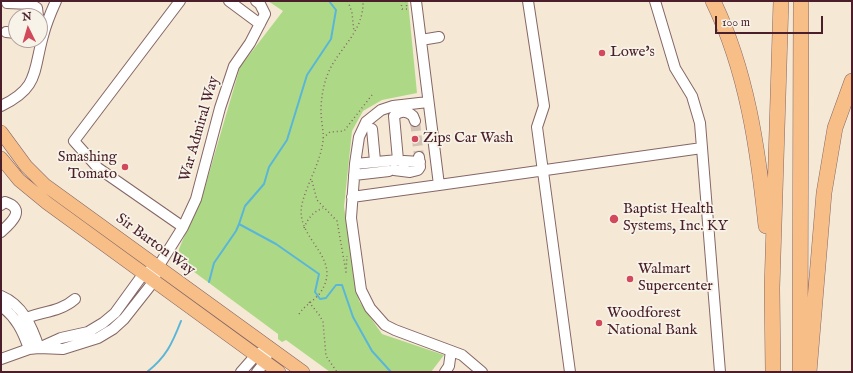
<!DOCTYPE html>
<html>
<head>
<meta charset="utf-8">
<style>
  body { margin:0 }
  #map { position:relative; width:853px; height:373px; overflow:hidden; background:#f5e9d5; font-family:"IM FELL English",serif }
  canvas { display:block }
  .frame { position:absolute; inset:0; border:2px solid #4a1f2b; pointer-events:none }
  .north { position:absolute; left:8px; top:8px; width:40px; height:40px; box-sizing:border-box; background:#f7f3e8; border:1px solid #b29e9c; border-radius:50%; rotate:355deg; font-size:11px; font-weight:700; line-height:16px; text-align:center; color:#4a1f2b }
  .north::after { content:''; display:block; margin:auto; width:14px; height:18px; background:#d1495b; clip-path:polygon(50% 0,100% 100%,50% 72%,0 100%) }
  .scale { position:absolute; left:715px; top:16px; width:108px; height:18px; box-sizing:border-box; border:2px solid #4a1f2b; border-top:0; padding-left:5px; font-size:12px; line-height:14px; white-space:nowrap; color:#4a1f2b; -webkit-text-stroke:3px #f7f3e8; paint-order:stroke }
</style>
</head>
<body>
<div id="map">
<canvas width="853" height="373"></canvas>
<div class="frame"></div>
<div class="north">N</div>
<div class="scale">100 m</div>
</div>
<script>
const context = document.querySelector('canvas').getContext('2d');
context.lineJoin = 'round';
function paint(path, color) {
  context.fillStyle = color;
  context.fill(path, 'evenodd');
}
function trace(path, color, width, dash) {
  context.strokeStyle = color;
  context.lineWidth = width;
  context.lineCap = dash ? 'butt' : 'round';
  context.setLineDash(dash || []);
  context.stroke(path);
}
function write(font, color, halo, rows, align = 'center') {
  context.font = font + ' "IM FELL English",serif';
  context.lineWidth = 3.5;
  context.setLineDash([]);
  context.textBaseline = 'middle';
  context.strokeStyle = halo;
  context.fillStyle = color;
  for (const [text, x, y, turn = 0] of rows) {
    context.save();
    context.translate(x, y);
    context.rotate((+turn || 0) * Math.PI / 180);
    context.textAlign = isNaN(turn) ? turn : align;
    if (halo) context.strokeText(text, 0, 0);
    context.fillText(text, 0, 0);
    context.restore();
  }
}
paint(new Path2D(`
  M268,1H408L417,93L382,100L363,111L352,131L344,207L359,301L382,334L444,355L431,372H330L286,340L282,342L278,339V334L178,260L179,249L205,187L240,67L283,11Z`), '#add986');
trace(new Path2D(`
  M329,1L336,10L331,39L307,75L287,140L269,167L264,184L245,206L239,224L276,244L319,274L315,292L320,299L326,298L336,285H342L353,317L372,351L391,372
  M209,282L214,263L236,231L239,224
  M147,372C166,357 172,344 181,321`), '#5ab6d8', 2);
trace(new Path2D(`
  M415,121L419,157`), '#d3c1b3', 10, [10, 5]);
const minor = new Path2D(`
  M180,1L74,141L98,168L183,227
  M229,1L260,24
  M528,1L544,106L537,127L570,372
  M655,1L675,68L692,96L700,123L720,372
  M7,3L31,4L37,8L38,16
  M6,32L16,33
  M421,40L439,37
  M428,102L393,106L381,110L366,122L359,137L355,164L351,218L361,290L370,308L385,325L395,330L462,355L482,372
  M1,106C39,88 33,72 43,36C46,24 51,12 56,1
  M372,129L375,161
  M355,164L398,160L394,116C400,111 406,110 413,116L415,121
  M394,170L410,172L418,170L420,167L419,157
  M403,170L404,161L420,162
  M354,175L389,171
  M439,185L702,148
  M352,197L439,185L416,1
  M1,205L5,202C27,209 11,223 1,232
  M1,296C23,305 32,327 39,348
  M1,306C16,317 23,331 29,349
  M18,322C36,311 58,314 75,299
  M41,347L61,338L88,332L103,323L115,313L144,273L149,271
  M1,359L29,349L39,348L63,349L98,338L113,329L124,319L154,281L158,267L183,227L196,199L220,108L234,66L250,43L265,14L260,4L256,1
  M241,372L256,355L270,347
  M257,372L265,362L267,355
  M445,372L449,366L451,351`);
const major = new Path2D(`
  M1,132L26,166L45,185L303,372
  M1,158L19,180L47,203L279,372`);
const highway = new Path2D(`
  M713,1C747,71 758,149 766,226
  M773,372L772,288L781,1
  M800,372L801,1
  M809,372L824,193L835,128L852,81`);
trace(minor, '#866666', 12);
trace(major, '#866666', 14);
trace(highway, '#866666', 16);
trace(new Path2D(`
  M348,1L352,13L354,32
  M401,1L402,9H407L406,1
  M323,138L330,132L344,131L372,95
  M312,181L317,200L337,221L346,272L347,256
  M304,228C308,218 313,212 323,208
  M309,302L320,316L323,322L326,356L337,372
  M299,314C305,305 314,301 320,293C345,257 294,240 302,204C307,183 320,164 323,141C324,132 321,121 321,111C321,97 324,80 331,67C343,45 364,29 363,1`), '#866666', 1.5, [1, 3]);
trace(minor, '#fff', 10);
trace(major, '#f7be88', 13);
trace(highway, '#f7be88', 15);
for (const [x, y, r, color] of [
  [602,53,4,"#d1495b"],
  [415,139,4,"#d1495b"],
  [125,167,4,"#d1495b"],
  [614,219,5,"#d1495b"],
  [630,279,4,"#d1495b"],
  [599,323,4,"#d1495b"]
]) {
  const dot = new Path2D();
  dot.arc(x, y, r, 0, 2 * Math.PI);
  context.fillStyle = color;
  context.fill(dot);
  trace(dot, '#f7f3e8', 1.5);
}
write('15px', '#4a1f2b', '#f7f3e8', [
  ["Lowe's",610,53],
  ["Zips Car Wash",423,139],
  ["Smashing",117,158,"right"],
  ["Tomato",117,175,"right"],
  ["Baptist Health",623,210],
  ["Systems, Inc. KY",623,227],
  ["Walmart",638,270],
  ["Supercenter",638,287],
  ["Woodforest",607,314],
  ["National Bank",607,331]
], 'left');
write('15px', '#4a1f2b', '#f7f3e8', [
  ["War Admiral Way",200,129,-74],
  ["Sir Barton Way",155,245,36]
]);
</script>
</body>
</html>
